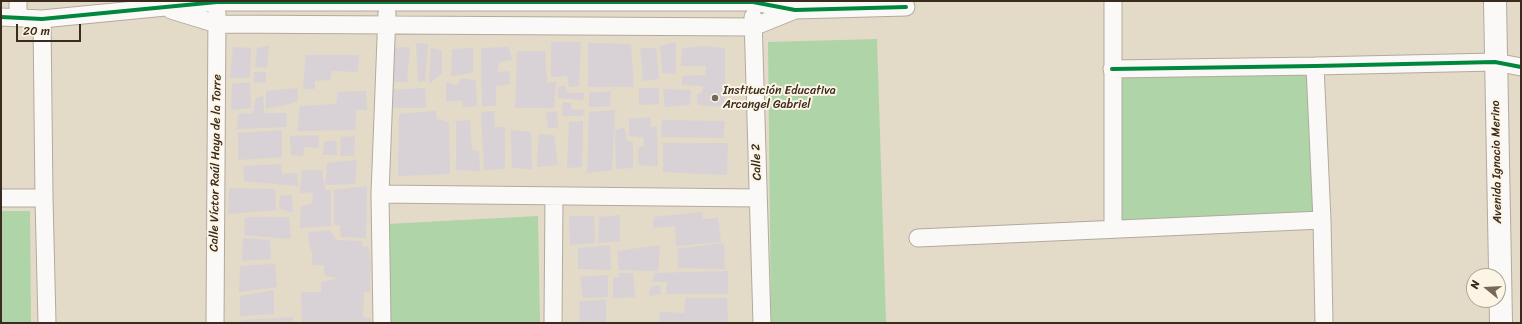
<!DOCTYPE html>
<html>
<head>
<meta charset="utf-8">
<style>
  body { margin:0 }
  #map { position:relative; width:1522px; height:324px; overflow:hidden; background:#e4dac8; font-family:Sriracha,sans-serif }
  canvas { display:block }
  .frame { position:absolute; inset:0; border:2px solid #3b2a1e; pointer-events:none }
  .north { position:absolute; left:1466px; top:268px; width:40px; height:40px; box-sizing:border-box; background:#fcf5e5; border:1px solid #afa495; border-radius:50%; rotate:288deg; font-size:11px; font-weight:700; line-height:16px; text-align:center; color:#3b2a1e }
  .north::after { content:''; display:block; margin:auto; width:14px; height:18px; background:#76685a; clip-path:polygon(50% 0,100% 100%,50% 72%,0 100%) }
  .scale { position:absolute; left:16px; top:24px; width:65px; height:18px; box-sizing:border-box; border:2px solid #3b2a1e; border-top:0; padding-left:5px; font-size:12px; line-height:14px; white-space:nowrap; color:#3b2a1e; -webkit-text-stroke:3px #fcf5e5; paint-order:stroke }
</style>
</head>
<body>
<div id="map">
<canvas width="1522" height="324"></canvas>
<div class="frame"></div>
<div class="north">N</div>
<div class="scale">20 m</div>
</div>
<script>
const context = document.querySelector('canvas').getContext('2d');
context.lineJoin = 'round';
function paint(path, color) {
  context.fillStyle = color;
  context.fill(path, 'evenodd');
}
function trace(path, color, width, dash) {
  context.strokeStyle = color;
  context.lineWidth = width;
  context.lineCap = dash ? 'butt' : 'round';
  context.setLineDash(dash || []);
  context.stroke(path);
}
function write(font, color, halo, rows, align = 'center') {
  context.font = font + ' Sriracha,sans-serif';
  context.lineWidth = 4;
  context.setLineDash([]);
  context.textBaseline = 'middle';
  context.strokeStyle = halo;
  context.fillStyle = color;
  for (const [text, x, y, turn = 0] of rows) {
    context.save();
    context.translate(x, y);
    context.rotate((+turn || 0) * Math.PI / 180);
    context.textAlign = isNaN(turn) ? turn : align;
    if (halo) context.strokeText(text, 0, 0);
    context.fillText(text, 0, 0);
    context.restore();
  }
}
paint(new Path2D(`
  M877,39L886,323H771L768,42Z
  M1308,72L1315,214L1119,222L1117,74Z
  M1,211H30L31,323H1Z
  M538,216L540,323H388L387,224Z`), '#aed4a8');
paint(new Path2D(`
  M551,42H581L579,86L569,87L567,76L551,77Z
  M676,42V74L662,73L660,46Z
  M416,43L428,44L425,81L418,82Z
  M588,43L631,44L634,87H588Z
  M269,46L267,68L255,67L257,48Z
  M704,46L725,48V107L698,105L697,94L702,92L703,86L682,85V76L705,75L706,66H681L682,48Z
  M233,47L251,48L250,78H230Z
  M410,47L407,82H392L394,48Z
  M509,47L512,60L499,62L497,72L509,71L510,84L496,86V106H482L481,48Z
  M431,48L442,50V73L429,84Z
  M473,48V73L451,76L452,49Z
  M640,48H656L659,79L643,81Z
  M517,51H545L547,83L556,82L554,108H515Z
  M306,55H359L358,72L332,71L330,80L315,81V89H303Z
  M254,72H266V82L254,83Z
  M462,78L476,81L477,106L463,107L462,100L446,102V82L456,85Z
  M250,82L251,108L231,110L232,84Z
  M565,86L568,93H584L583,100L558,98V87Z
  M298,88L297,102L266,109V91Z
  M425,88L426,108H389V90Z
  M639,88H659V104L639,105Z
  M663,89L691,90L690,105L665,107Z
  M366,91L367,110H356L355,130L297,131L300,106L336,104L338,92Z
  M611,91L610,106L589,107V93Z
  M263,96L264,113H286L287,127L237,129L238,114L253,113L256,98Z
  M563,102L571,103V109L584,110L583,116H562Z
  M615,110L612,170L587,173L589,112Z
  M436,111L437,119L449,122L450,174L398,176L399,114Z
  M494,111L495,127H505V169L484,170L481,112Z
  M557,111L558,128H548L546,113Z
  M651,117L650,127L657,126L658,166L638,165V148L644,146L643,137L629,136V119Z
  M470,120L472,150L479,151L480,171L456,170V121Z
  M662,120L725,121L723,138L661,137Z
  M583,121L582,167L567,168L569,122Z
  M624,127L627,141L633,142V168L616,169L615,130Z
  M282,130V157L238,160V133Z
  M511,130L531,132L532,169L512,168Z
  M539,134L554,135L558,165L537,167Z
  M318,135L319,148L304,147L303,156L291,155L290,136Z
  M355,136L354,156H340L341,137Z
  M324,141H336L337,155H323Z
  M663,143H728L727,175L663,172Z
  M357,160L355,184L325,185L327,163Z
  M281,164L282,174L297,173L298,186L244,181L243,166Z
  M302,170H322L325,190H331V226L300,228L301,206L312,204L313,192L300,193Z
  M367,186L366,238L341,237L340,225H334V190Z
  M229,188L275,189L276,210L228,214Z
  M292,195L293,213L279,208L280,196Z
  M702,212L703,219L718,218L721,242L676,246L675,226L653,228L654,217Z
  M620,215V241L598,243L599,217Z
  M569,216H594L595,243L570,245Z
  M245,217H289L291,239L244,235Z
  M330,230L336,240L362,241L363,247L368,246L371,262L370,291L364,292L363,317L370,318L371,323H302L301,292H321V282L339,278L325,276L324,265H311L313,256L309,243L308,232Z
  M243,238L270,240L271,259L242,261Z
  M724,243L725,269L678,268L677,249Z
  M610,245L611,270L578,269V248Z
  M660,245L658,271L619,270L617,251Z
  M275,264L277,287L239,292L240,266Z
  M728,271V294H666L667,282H652L654,273Z
  M618,273H633L635,297L613,298V277H619Z
  M608,275V297L583,298L580,277Z
  M660,285L661,294L649,296L650,287Z
  M274,290V314L240,316V296Z
  M686,298H727L728,322L659,323L660,312L684,313Z
  M606,300V323H579L580,301Z
  M293,317V323H241V320Z`), '#d8d1d6');
const street = new Path2D(`
  M171,10L217,24L753,27L795,10
  M1,17L42,19L217,2H753L795,10L906,7
  M18,17V1
  M753,17L762,323
  M42,19L44,198L47,323
  M1315,66L1322,220L1324,323
  M1112,69L1315,66L1495,62L1521,67
  M380,194L758,198
  M1,198H44
  M1113,229V1
  M918,238L1322,220
  M215,323L217,13
  M382,323L380,194L387,13
  M553,323L554,196`);
const secondary = new Path2D(`
  M1495,1L1501,323`);
trace(street, '#b2aa9d', 19);
trace(secondary, '#b2aa9d', 24);
trace(street, '#fbf9f7', 17);
trace(secondary, '#fbf9f7', 22);
trace(new Path2D(`
  M1,17L42,19L217,2H753L795,10L906,7
  M1112,69L1315,66L1495,62L1521,67`), '#00873e', 4);
for (const [x, y, r, color] of [
  [715,98,4,"#76685a"]
]) {
  const dot = new Path2D();
  dot.arc(x, y, r, 0, 2 * Math.PI);
  context.fillStyle = color;
  context.fill(dot);
  trace(dot, '#fcf5e5', 1.5);
}
write('12px', '#3b2a1e', '#fcf5e5', [
  ["Institución Educativa",723,91],
  ["Arcangel Gabriel",723,105]
], 'left');
write('12px', '#3b2a1e', '#fcf5e5', [
  ["Calle 2",757,162,-92],
  ["Avenida Ignacio Merino",1497,162,-91],
  ["Calle Víctor Raúl Haya de la Torre",216,163,-89]
]);
</script>
</body>
</html>
